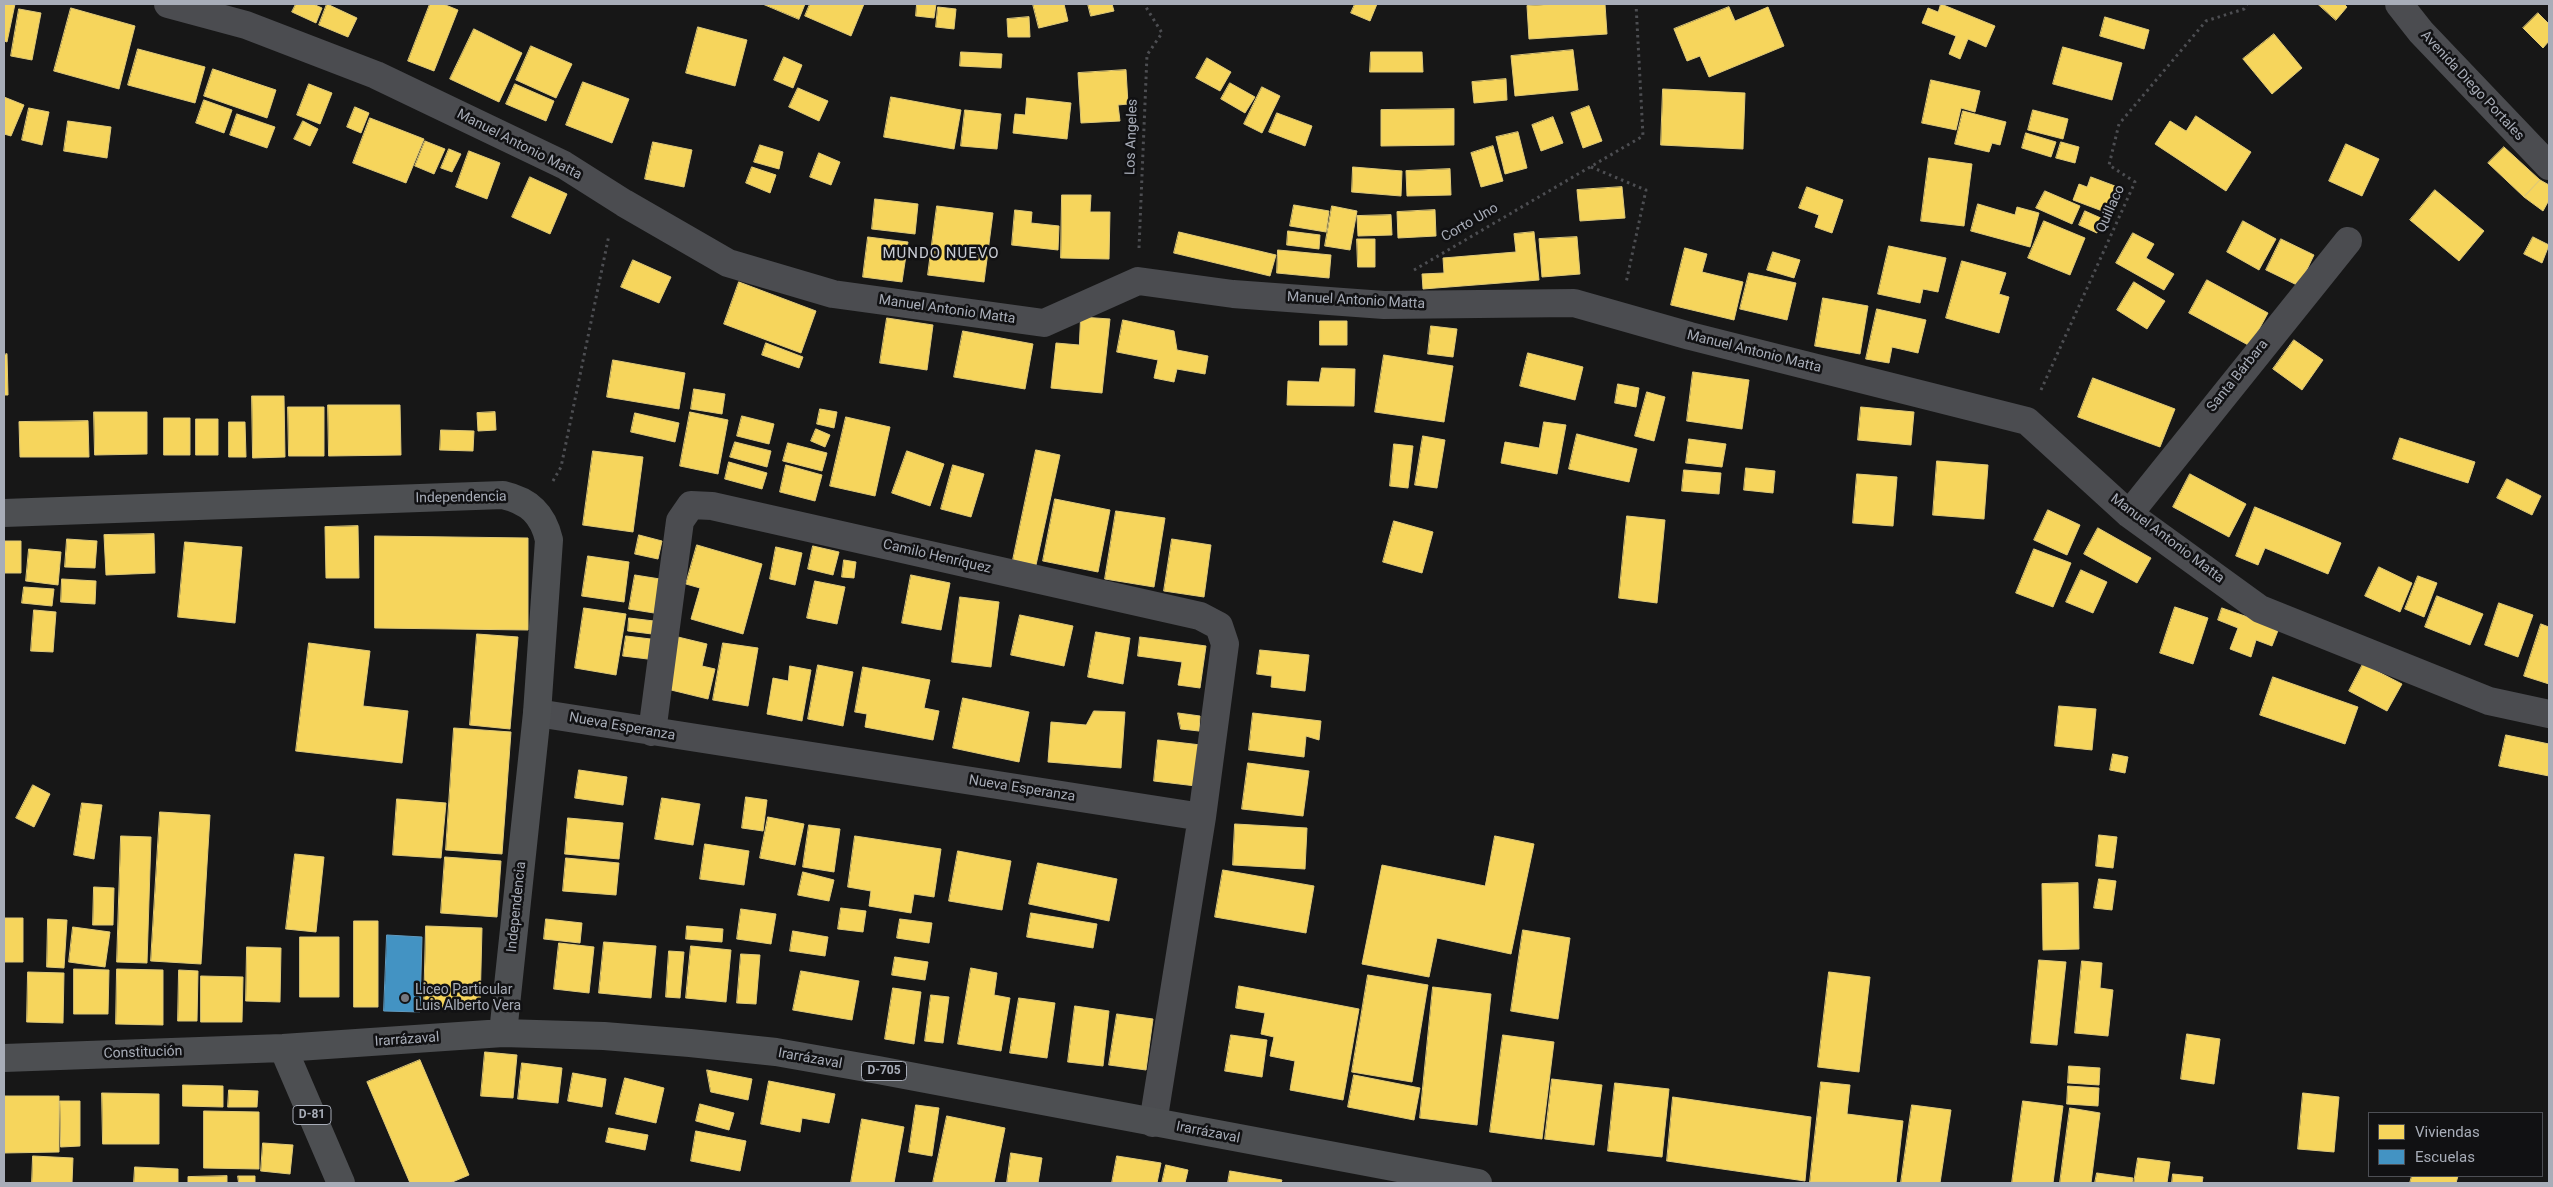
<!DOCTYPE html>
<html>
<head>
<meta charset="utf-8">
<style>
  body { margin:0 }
  #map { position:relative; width:2553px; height:1187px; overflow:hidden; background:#171717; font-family:Roboto,sans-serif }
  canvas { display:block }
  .frame { position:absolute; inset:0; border:5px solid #a8adb8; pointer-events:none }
  .legend { position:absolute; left:2368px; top:1112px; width:175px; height:65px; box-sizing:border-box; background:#111113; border:1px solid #4d4f55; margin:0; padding:6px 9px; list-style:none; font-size:15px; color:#a8adb8 }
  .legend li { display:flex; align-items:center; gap:10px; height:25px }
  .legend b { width:25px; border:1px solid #4d4f55 }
</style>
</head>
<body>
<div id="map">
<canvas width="2553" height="1187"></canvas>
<div class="frame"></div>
<ul class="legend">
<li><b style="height:14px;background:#f6d55c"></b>Viviendas</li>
<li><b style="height:14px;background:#4393c3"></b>Escuelas</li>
</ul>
</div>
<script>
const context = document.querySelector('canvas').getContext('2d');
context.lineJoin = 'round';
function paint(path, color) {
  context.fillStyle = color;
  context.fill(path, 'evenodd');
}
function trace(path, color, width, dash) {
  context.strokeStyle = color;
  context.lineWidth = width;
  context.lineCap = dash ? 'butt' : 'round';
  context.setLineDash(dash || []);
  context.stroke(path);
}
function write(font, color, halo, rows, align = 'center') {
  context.font = font + ' Roboto,sans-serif';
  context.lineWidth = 5;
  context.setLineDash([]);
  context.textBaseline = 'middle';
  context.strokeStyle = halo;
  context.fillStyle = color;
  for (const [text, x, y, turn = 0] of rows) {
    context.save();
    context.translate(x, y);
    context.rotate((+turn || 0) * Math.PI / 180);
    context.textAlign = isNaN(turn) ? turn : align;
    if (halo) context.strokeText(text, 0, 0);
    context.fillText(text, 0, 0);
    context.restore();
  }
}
const homes = new Path2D(`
  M4,4H15L7,42L4,41Z
  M296,4H313L322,8L316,23L292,12Z
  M327,4L357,18L348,37L319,25Z
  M430,4H443L458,10L434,71L408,61Z
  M763,4H805L799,19Z
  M810,4H864L851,36L805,16Z
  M917,4H936L934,18L916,16Z
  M1033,4H1064L1068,21L1039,28Z
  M1088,4H1112L1114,11L1091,16Z
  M1355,4H1377L1370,21L1351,13Z
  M1560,4H1605L1607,34L1529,39L1527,6Z
  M1941,4L1995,26L1986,47L1968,39L1960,59L1949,54L1956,36L1922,23L1928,8L1938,12Z
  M2318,4H2344L2347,7L2336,20Z
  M938,7L956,9L954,29L936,27Z
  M1729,7L1735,21L1768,7L1784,46L1709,77L1700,56L1687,61L1674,29Z
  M71,8L135,26L119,89L54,71Z
  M19,9L41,13L32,60L11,56Z
  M2538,13L2549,24V41L2543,48L2523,28Z
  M1029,17L1030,37H1008L1007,19Z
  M2105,17L2149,30L2144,49L2100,36Z
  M698,27L747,40L735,86L686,73Z
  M474,29L522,53L499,102L450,79Z
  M2274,34L2302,68L2272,94L2243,59Z
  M531,46L572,64L556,98L516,80Z
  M2063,47L2122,63L2112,100L2053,84Z
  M138,49L205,67L195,103L128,85Z
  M1573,50L1578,90L1515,96L1511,56Z
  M961,52L1002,54L1001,68L960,66Z
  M1371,52H1422L1423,72H1370Z
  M784,57L802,65L793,88L774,80Z
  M1207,58L1231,72L1220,91L1196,78Z
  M213,69L276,90L267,118L204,96Z
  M1126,70L1128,104L1118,105L1120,121L1081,123L1078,73Z
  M1506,79L1507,100L1474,103L1472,82Z
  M1931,80L1980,91L1975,112L1961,108L1956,130L1922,123Z
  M583,82L629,99L612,143L566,125Z
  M1230,83L1255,97L1245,113L1221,99Z
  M309,84L332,93L320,124L297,115Z
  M515,84L554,101L546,121L506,104Z
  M1262,87L1280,96L1262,133L1244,124Z
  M798,88L828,101L819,121L789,107Z
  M1663,89L1745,93L1743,149L1661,145Z
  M4,97L24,105L11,136L4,134Z
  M891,97L961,110L954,149L884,137Z
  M1027,98L1071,103L1067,139L1013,133L1015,114L1025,115Z
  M204,100L232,110L224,133L196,123Z
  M1589,106L1602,141L1583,148L1571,113Z
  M355,107L369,113L361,133L347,127Z
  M29,108L49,112L42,145L22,140Z
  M1454,109V145L1381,146V110Z
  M965,110L1001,114L997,149L961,146Z
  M2033,110L2068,119L2063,139L2028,130Z
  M1963,111L2006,122L2000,145L1992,143L1989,152L1955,144Z
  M1277,113L1312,126L1305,146L1269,132Z
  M237,114L275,127L267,148L230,135Z
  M2196,116L2251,152L2226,191L2155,144L2170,121L2186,131Z
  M1553,117L1563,143L1541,151L1532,125Z
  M370,118L424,139L406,183L353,163Z
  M68,121L111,127L107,158L64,151Z
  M303,121L318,129L310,146L294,139Z
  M1518,132L1527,168L1505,174L1496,137Z
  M2026,133L2056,142L2051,157L2022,148Z
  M425,141L445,149L434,174L415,166Z
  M653,142L692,150L684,187L645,179Z
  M2061,142L2079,147L2075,163L2056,158Z
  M2346,144L2379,159L2362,196L2329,181Z
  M760,145L783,152L779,169L754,162Z
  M1493,146L1503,181L1481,187L1471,153Z
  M2504,147L2540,180L2524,197L2488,163Z
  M449,149L461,154L452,172L441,168Z
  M469,151L500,163L487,199L456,187Z
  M819,153L840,162L831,185L810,177Z
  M1929,158L1972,164L1964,226L1921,221Z
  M752,167L776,175L770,193L746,183Z
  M1353,167L1402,171L1401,196L1352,192Z
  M1450,169L1451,195L1407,196L1406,171Z
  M530,177L567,194L550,234L512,217Z
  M2091,177L2115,186L2105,212L2073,200L2079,184L2087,187Z
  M2540,180L2549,185V200L2543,211L2524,197Z
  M1622,187L1625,218L1580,221L1577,190Z
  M1807,187L1843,200L1832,233L1815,227L1819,215L1799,208Z
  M2435,190L2484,231L2459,261L2410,220Z
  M2045,191L2080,206L2072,224L2036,208Z
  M1062,195H1091L1090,212H1110L1109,259L1061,258Z
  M875,199L918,204L915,234L872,229Z
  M1978,204L2015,215L2017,207L2039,213L2030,247L1971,231Z
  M1294,205L1329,211L1326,232L1290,226Z
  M937,206L993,213L984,282L928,275Z
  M1332,206L1357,211L1350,250L1325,246Z
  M1015,210L1032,212L1031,223L1059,226L1058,250L1012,245Z
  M1435,210L1436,236L1398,238L1397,212Z
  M2085,211L2103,219L2097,233L2079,225Z
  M1391,215L1392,235L1358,236L1357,216Z
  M2044,221L2085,238L2070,275L2028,258Z
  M2243,221L2276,239L2259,270L2227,252Z
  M1288,231L1320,235L1319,249L1287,245Z
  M1179,232L1276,255L1270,276L1174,253Z
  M1534,232L1539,280L1423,289L1422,274L1444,273L1443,258L1516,252L1514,234Z
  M2133,233L2154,244L2146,258L2174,274L2164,290L2116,263Z
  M868,237L908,242L902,282L863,277Z
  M1577,237L1580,274L1542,277L1539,239Z
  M2533,237L2549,245L2542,263L2524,254Z
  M1357,239H1375V267H1358Z
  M2281,239L2314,255L2299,286L2266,270Z
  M1889,246L1946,258L1938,292L1923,289L1920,303L1878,294Z
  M1685,248L1707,254L1702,272L1743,282L1734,320L1671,305Z
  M1278,250L1331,255L1329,278L1277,273Z
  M1773,252L1800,260L1794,278L1767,270Z
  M633,260L671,277L659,303L621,287Z
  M1962,261L2006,273L1999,294L2009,297L1999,333L1946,318Z
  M1749,273L1796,283L1787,320L1740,309Z
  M2207,280L2268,313L2250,346L2189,313Z
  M739,282L816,311L801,353L724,324Z
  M2134,282L2165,301L2147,329L2117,310Z
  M1823,298L1868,306L1860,354L1815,346Z
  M1877,309L1926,320L1918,353L1892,347L1889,363L1866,359Z
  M1081,317L1110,319L1102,393L1051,388L1056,343L1079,345Z
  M887,318L933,325L927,370L880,363Z
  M1123,320L1174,331L1177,350L1208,356L1205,374L1177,369L1174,382L1154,378L1158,360L1117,352Z
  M1320,321H1347V345H1320Z
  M1431,326L1457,329L1453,357L1428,354Z
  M963,331L1033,344L1025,389L954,377Z
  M2294,340L2323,360L2302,390L2273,369Z
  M766,343L803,357L799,368L762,355Z
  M1528,353L1583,367L1575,400L1520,386Z
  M7,354L8,395H4V355Z
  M1384,355L1453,366L1444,422L1375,412Z
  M613,360L685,373L679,409L607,397Z
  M1322,368L1355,369L1354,406L1287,405L1288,381L1319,382Z
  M1693,372L1749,380L1742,429L1687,421Z
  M2093,378L2175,409L2160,447L2078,417Z
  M1618,384L1639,388L1636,407L1615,403Z
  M694,389L725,394L722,414L691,409Z
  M1647,392L1665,397L1654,441L1635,436Z
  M252,396H284L285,457L253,458Z
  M328,405H400L401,455L329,456Z
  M288,407H324V456H289Z
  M1861,407L1914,412L1911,445L1858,440Z
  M820,409L837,412L834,428L817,424Z
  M94,412H147V454L95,455Z
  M495,412L496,430L478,431L477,413Z
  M690,412L728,420L718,474L680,466Z
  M635,413L679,423L675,442L631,432Z
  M742,416L774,424L769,444L737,436Z
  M846,417L890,427L875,496L830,486Z
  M164,418H190V455H164Z
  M196,419H218V455H196Z
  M88,421L89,457H20L19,422Z
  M229,422H245L246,457H229Z
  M1544,422L1566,425L1557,474L1501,463L1505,442L1539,448Z
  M816,429L830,435L825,447L811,441Z
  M441,430L474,431L473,451L440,450Z
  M1577,434L1637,449L1629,482L1569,469Z
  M1423,436L1445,440L1437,488L1415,485Z
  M2400,438L2475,462L2468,483L2393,459Z
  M1689,439L1726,444L1722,467L1686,463Z
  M735,442L771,451L767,467L730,457Z
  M788,443L827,453L822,471L783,461Z
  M1394,444L1413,446L1408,488L1390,486Z
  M1036,450L1060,455L1036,565L1013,560Z
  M593,451L643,457L633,532L583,525Z
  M907,451L944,464L930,506L892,493Z
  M1937,461L1988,465L1984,519L1933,515Z
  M729,462L767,473L762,489L725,479Z
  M786,465L822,475L815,501L780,492Z
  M953,465L984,474L971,517L941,509Z
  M1746,468L1775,471L1773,493L1744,490Z
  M1684,470L1721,473L1719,494L1682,491Z
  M1857,474L1897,477L1893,526L1853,523Z
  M2190,474L2246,504L2229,537L2173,507Z
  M2507,479L2541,496L2532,515L2497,498Z
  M1055,499L1110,510L1098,572L1043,561Z
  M2255,507L2341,543L2328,574L2265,548L2258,565L2236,556Z
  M2048,510L2080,525L2067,555L2034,540Z
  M1116,511L1165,518L1154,587L1105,579Z
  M1627,516L1665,520L1657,603L1619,598Z
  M1394,521L1433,532L1422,573L1383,562Z
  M358,526L359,578H326L325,527Z
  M2098,528L2151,558L2137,583L2084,554Z
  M154,534L155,573L106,575L104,535Z
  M639,535L662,541L658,559L635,554Z
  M375,536L528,538V630L375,628Z
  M67,539L97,541L95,568L65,567Z
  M1172,539L1211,545L1204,597L1164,591Z
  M4,541H21V573H4Z
  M185,542L242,547L235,623L178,617Z
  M697,545L762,564L743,634L691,619L700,588L686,584Z
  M813,546L839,552L833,575L808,569Z
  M776,547L802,553L795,585L770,579Z
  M29,549L61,552L58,585L26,581Z
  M2034,549L2071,563L2053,607L2016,593Z
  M588,556L629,562L624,602L582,596Z
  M844,560L856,562L854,578L842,577Z
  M2379,567L2412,583L2400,612L2365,596Z
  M2081,570L2107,582L2093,613L2066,602Z
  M635,575L660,579L654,613L629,609Z
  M911,575L950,583L941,630L902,623Z
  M2418,576L2437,583L2424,617L2405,609Z
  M62,579L96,581L95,604L61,602Z
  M815,581L845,587L837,624L807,618Z
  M24,587L54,589L52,606L22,603Z
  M2437,596L2483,614L2470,645L2425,627Z
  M960,597L999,602L991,667L952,662Z
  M2499,603L2533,615L2518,657L2485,645Z
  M2175,607L2208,618L2193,664L2160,653Z
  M584,608L626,614L616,675L575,668Z
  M2222,608L2279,628L2272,646L2256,640L2251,657L2230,649L2238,628L2218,620Z
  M34,610L56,612L53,652L31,651Z
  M1020,615L1073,626L1064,666L1011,655Z
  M629,618L654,621L652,634L628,631Z
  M2541,624L2549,627V684L2524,676Z
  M1096,632L1130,638L1123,684L1088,677Z
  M477,634L518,637L510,729L470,725Z
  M626,636L659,640L656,660L623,656Z
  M678,637L707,644L702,666L715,669L708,699L667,689Z
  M1140,637L1206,646L1200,688L1178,685L1182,662L1138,656Z
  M309,643L370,651L363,706L408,711L402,763L296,751Z
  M723,643L758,648L748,706L713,700Z
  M1260,650L1309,655L1305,691L1271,687L1272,676L1257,674Z
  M2363,664L2402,684L2387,711L2349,691Z
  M818,665L853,672L843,726L808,719Z
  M790,666L811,670L802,721L767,714L773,678L788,681Z
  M863,667L930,680L924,708L939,711L933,740L865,727L867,714L855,712Z
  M2273,677L2358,707L2345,744L2260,715Z
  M963,698L1029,712L1019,762L953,748Z
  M2059,706L2096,709L2092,750L2055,746Z
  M1094,711L1125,712L1121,768L1048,762L1051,722L1086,725Z
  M1178,713L1200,716L1199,731L1181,729Z
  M1253,713L1321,721L1319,740L1306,736L1304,757L1249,750Z
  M454,728L511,732L502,854L446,850Z
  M2506,735L2549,744V776L2499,766Z
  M1158,740L1201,745L1196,786L1154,781Z
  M2113,754L2128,757L2125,773L2110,770Z
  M1248,763L1309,771L1303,816L1242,809Z
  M579,770L627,777L623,805L575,798Z
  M33,785L50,794L34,827L16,818Z
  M746,797L767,800L763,831L742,828Z
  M662,798L700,804L693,845L655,839Z
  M397,799L446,803L441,858L393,855Z
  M82,803L102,805L94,859L74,855Z
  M160,812L210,815L201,964L151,961Z
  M768,817L804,824L795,865L760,858Z
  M568,818L623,823L619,859L565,854Z
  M1235,824L1307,828L1305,869L1233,865Z
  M809,825L840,829L834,872L803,867Z
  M2099,835L2117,837L2113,868L2096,866Z
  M121,836L151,837L147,963L117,962Z
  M855,836L941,849L934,897L914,894L911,913L869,906L871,891L848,887Z
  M1495,836L1534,844L1511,954L1437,938L1429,977L1362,964L1382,865L1485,886Z
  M705,844L749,851L744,885L700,879Z
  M958,851L1011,861L1002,910L949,901Z
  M295,854L324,857L316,932L286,929Z
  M445,857L501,861L497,917L441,913Z
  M566,858L619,863L616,895L563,891Z
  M1038,863L1117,879L1109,921L1029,904Z
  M1223,870L1314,886L1306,933L1215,917Z
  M803,872L834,880L829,901L798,895Z
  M2099,879L2116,881L2112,910L2094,908Z
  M2078,883L2079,949L2043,950L2042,884Z
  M94,887L114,888L113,925H93Z
  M841,908L866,911L863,932L838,929Z
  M741,909L776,914L771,944L737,939Z
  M1031,913L1097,924L1093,948L1027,937Z
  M4,918H23V962H4Z
  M48,919L67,920L64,968L47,967Z
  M546,919L582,923L580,943L544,939Z
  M900,919L932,923L929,943L897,938Z
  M354,921H378V1007H354Z
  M426,926L482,928L480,1008L424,1007Z
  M687,926L723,929L722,942L686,939Z
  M73,927L110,932L105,967L69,962Z
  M1523,930L1570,938L1558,1019L1511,1011Z
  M793,931L828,937L825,956L790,951Z
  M300,937H339V997H300Z
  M604,942L656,946L651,998L599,993Z
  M559,943L594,947L589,993L554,989Z
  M691,946L731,950L726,1002L686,998Z
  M247,947L281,948L280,1002L246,1001Z
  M669,951L684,952L680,998L666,997Z
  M741,954L760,955L756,1004L737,1003Z
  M895,957L928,962L925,980L892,975Z
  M2039,960L2066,962L2057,1045L2031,1043Z
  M2082,961L2102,963L2100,988L2113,990L2108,1036L2075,1033Z
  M971,968L997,973L994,995L1010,998L1001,1051L958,1044Z
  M74,969L109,970L108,1014H74Z
  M117,969L163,970V1025L116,1024Z
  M179,970L198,971L197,1021H178Z
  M801,971L859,981L852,1020L793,1010Z
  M28,972L64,973L63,1023L27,1022Z
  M1829,972L1870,977L1859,1072L1818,1067Z
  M1368,975L1428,985L1412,1082L1352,1072Z
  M201,976L243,977L242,1022H201Z
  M1239,986L1359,1009L1343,1100L1290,1090L1295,1061L1270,1056L1274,1037L1261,1034L1265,1013L1236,1008Z
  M1433,987L1491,994L1477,1125L1420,1118Z
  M893,988L921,992L914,1044L885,1039Z
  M931,995L949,997L943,1043L925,1041Z
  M1019,998L1055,1003L1047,1058L1010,1053Z
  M1075,1006L1109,1011L1103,1066L1068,1062Z
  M1117,1014L1153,1019L1146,1070L1109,1065Z
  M2187,1034L2220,1039L2214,1084L2181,1079Z
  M1231,1035L1267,1040L1262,1077L1225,1071Z
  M1503,1035L1554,1042L1542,1139L1490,1132Z
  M485,1052L517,1055L513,1098L481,1096Z
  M420,1060L469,1175L450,1183H410L367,1082Z
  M522,1063L562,1068L558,1103L518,1099Z
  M2069,1066L2100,1068L2099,1085L2068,1083Z
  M707,1070L752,1079L748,1100L711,1092Z
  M573,1073L606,1079L602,1107L568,1101Z
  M1354,1075L1420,1088L1414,1120L1348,1107Z
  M625,1078L664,1088L656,1123L616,1114Z
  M1552,1079L1602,1085L1594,1145L1545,1139Z
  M769,1081L835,1094L829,1123L802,1118L800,1132L761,1124Z
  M1821,1082L1850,1085L1847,1114L1903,1121L1896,1183L1810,1182Z
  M1615,1083L1669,1089L1662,1157L1608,1151Z
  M183,1085L223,1086V1107L183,1106Z
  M2068,1086L2099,1088L2098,1106L2067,1104Z
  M229,1090L258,1091L257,1107H228Z
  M102,1093L159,1094V1144H103Z
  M2303,1093L2339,1097L2334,1152L2298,1149Z
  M4,1096H59V1152L4,1153Z
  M1673,1097L1811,1117L1805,1181L1667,1161Z
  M60,1101H80V1146L61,1147Z
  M2023,1101L2063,1106L2053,1183H2012Z
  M700,1104L734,1113L729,1130L696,1121Z
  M916,1105L939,1108L932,1156L909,1152Z
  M1912,1105L1951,1110L1940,1183H1901Z
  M2070,1108L2100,1113L2091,1183H2060Z
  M204,1111L259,1112V1169L204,1168Z
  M947,1116L1005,1128L994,1183H933Z
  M862,1119L904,1127L894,1183H851Z
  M609,1128L648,1135L645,1150L606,1142Z
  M696,1131L746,1141L740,1171L691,1161Z
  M263,1143L293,1145L290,1174L261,1171Z
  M1011,1153L1042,1158L1038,1183H1007Z
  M33,1156L73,1158L72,1183H32Z
  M1117,1156L1161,1163L1157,1183H1112Z
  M2138,1158L2170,1162L2167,1183H2134Z
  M1166,1165L1188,1170L1185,1183H1162Z
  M135,1167L178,1169V1183H134Z
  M1230,1171L1282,1180L1281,1183H1228Z
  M2097,1173L2133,1178L2132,1183H2095Z
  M2173,1174L2203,1177L2202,1183H2172Z
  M227,1176V1183H188V1177Z
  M238,1176H255V1183H239Z
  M2412,1176H2458L2456,1183H2410Z`);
paint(homes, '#f6d55c');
trace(homes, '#dfc978', 1);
const schools = new Path2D(`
  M387,935L422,937L420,1012L384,1011Z`);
paint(schools, '#4393c3');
trace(schools, '#619bc0', 1);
trace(new Path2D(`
  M1591,167L1646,190L1626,283
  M1139,248L1147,55L1162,33L1144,4
  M1414,270L1643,136L1636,4
  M2041,390L2135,182L2109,165L2119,124L2206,21L2244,9L2247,4
  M553,481L561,467L609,235`), '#4d4e52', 3, [2.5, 4]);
trace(new Path2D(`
  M168,4L246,25L376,75L564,165L624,203L728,263L833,294L1044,323L1138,281L1233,294L1384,305L1574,303L1690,336L2027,421L2129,514L2260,609L2489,701L2549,714
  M2399,4L2421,32L2549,166
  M2129,514L2348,241
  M537,713L1202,817L1153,1123
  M652,732L680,521L691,505L712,506L1200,616L1219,626L1225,644L1202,817`), '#4b4c50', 28);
trace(new Path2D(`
  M4,513L503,495C529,501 543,514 549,540L537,713L503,1033
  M283,1048L341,1183
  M4,1058L283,1048L503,1033L604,1036L690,1043L776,1052L878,1070L1478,1183`), '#4d4f52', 28);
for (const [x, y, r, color] of [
  [405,998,5,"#757880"]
]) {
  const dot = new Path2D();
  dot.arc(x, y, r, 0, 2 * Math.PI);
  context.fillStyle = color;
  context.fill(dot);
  trace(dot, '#111113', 2);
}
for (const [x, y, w] of [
  [884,1071,45],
  [312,1115,38]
]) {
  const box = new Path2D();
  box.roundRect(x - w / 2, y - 9.5, w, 19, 4);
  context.fillStyle = '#111113';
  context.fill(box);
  trace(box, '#a8adb8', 1);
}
write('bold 12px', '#a8adb8', null, [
  ["D-705",884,1071],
  ["D-81",312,1115]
]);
write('14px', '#a8adb8', '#111113', [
  ["Avenida Diego Portales",2472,86,47],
  ["Los Angeles",1132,137,-88],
  ["Manuel Antonio Matta",519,145,27],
  ["Quillaco",2111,209,-66],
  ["Corto Uno",1470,223,-30],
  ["Manuel Antonio Matta",1356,301,3],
  ["Manuel Antonio Matta",947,310,8],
  ["Manuel Antonio Matta",1754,352,14],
  ["Santa Bárbara",2238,376,-51],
  ["Independencia",461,498,-1],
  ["Manuel Antonio Matta",2167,539,37],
  ["Camilo Henríquez",937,557,13],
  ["Nueva Esperanza",622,727,10],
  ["Nueva Esperanza",1022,789,9],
  ["Independencia",517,907,-84],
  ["Irarrázaval",407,1040,-4],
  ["Constitución",143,1053,-2],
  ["Irarrázaval",810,1059,10],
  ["Irarrázaval",1208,1133,11]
]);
write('14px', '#a8adb8', '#111113', [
  ["Liceo Particular",415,990],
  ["Luis Alberto Vera",415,1006]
], 'left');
context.letterSpacing = '1px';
write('15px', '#c9ccd4', '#111113', [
  ["MUNDO NUEVO",941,254]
]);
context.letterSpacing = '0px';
</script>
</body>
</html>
